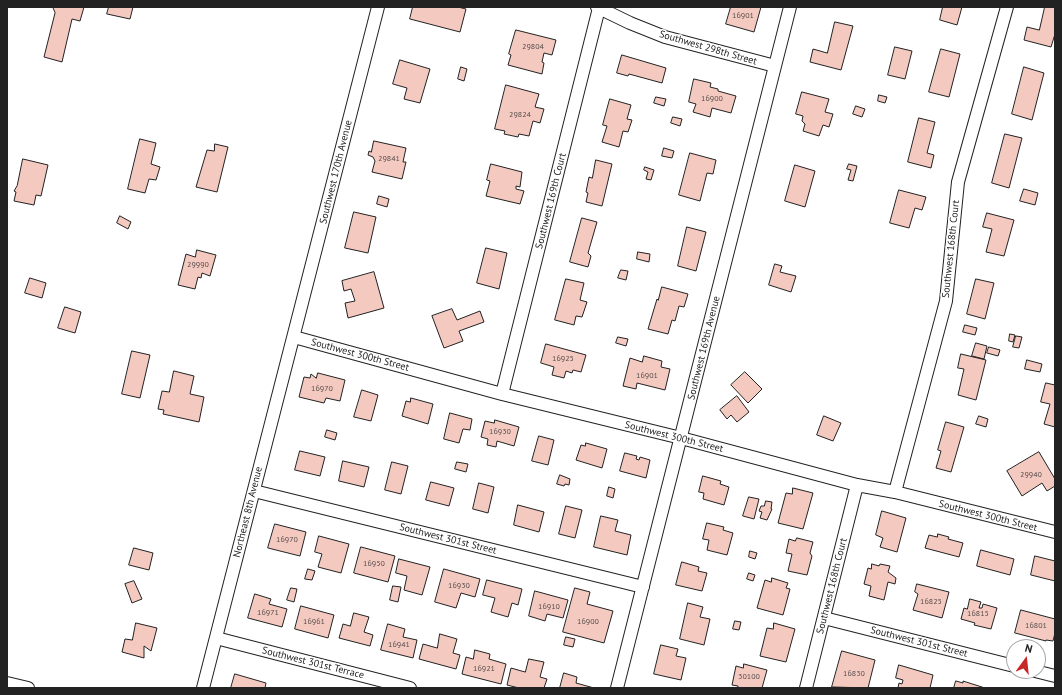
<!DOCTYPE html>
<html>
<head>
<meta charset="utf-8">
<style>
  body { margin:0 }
  #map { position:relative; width:1062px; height:695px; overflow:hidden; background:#fff; font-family:"PT Sans",sans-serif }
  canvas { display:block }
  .frame { position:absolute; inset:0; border:8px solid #222; pointer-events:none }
  .north { position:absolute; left:1006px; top:639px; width:40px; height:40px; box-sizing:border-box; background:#fff; border:1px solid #a7a7a7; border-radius:50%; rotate:15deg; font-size:11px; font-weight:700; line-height:16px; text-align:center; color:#222 }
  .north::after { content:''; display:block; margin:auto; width:14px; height:18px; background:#c62828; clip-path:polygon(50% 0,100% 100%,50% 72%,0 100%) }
</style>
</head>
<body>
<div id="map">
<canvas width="1062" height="695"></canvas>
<div class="frame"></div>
<div class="north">N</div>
</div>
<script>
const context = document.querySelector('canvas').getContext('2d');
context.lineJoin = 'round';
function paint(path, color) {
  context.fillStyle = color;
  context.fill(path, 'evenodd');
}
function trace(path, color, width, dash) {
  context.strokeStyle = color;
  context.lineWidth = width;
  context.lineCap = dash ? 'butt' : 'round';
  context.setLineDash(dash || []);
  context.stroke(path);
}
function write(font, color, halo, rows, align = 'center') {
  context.font = font + ' "PT Sans",sans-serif';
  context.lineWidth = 3;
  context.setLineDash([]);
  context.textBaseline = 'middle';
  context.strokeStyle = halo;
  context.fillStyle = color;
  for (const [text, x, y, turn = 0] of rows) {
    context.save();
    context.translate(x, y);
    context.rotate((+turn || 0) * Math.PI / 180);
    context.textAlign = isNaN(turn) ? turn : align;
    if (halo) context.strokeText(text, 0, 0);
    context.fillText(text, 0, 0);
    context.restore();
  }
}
const building = new Path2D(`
  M53,7H84L80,21L72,19L62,62L44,57L55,13Z
  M109,7H133L130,19L107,14Z
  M413,7H458L466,9L460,32L410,19Z
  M731,7H761L754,32L726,24Z
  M943,7H962L957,25L940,20Z
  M1045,7H1055V34L1051,47L1024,40L1027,27L1039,30Z
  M835,22L853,26L841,70L810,62L813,49L827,53Z
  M516,30L556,40L552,55L544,53L542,62L544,63L542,74L508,65L511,55L509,54Z
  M895,47L912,51L905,79L888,75Z
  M941,49L960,54L949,97L929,92Z
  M622,55L666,68L662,83L629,74L628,76L617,73Z
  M400,60L430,69L420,103L404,99L407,88L393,84Z
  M461,67L467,69L464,81L458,79Z
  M1024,67L1044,73L1032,120L1012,114Z
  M694,79L711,83L710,87L718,89V91L736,96L731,113L712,108L710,117L693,112L696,104L689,102Z
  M506,85L539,94L535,107L544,109L540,123L533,121L529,136L519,134L518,137L504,134L505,131L495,129Z
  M802,92L829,99L825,112L833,114L829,127L823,125L819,136L803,131L805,124L802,121L803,116L796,114Z
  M879,95L887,97L885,103L878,101Z
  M656,97L666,99L664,106L654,103Z
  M610,99L631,105L627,119L632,120L628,132L623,131L619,147L602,142L607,126L603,125Z
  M856,106L865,109L862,117L853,114Z
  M673,117L682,119L680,126L671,123Z
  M919,118L935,122L927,153L934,155L931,168L908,162Z
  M1005,134L1022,138L1009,188L992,183Z
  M140,139L156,143L151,164L160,167L156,180L149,179L145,193L128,189Z
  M374,141L406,148L403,162H406L402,179L372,172L375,161L373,157L368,155L369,151L371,152Z
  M215,144L228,147L217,192L196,187L207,150L214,151Z
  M664,148L674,151L672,158L662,156Z
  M690,153L716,160L713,174L707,173L700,201L679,195Z
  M23,159L48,165L41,196L36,195L34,205L14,201L16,192L14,191L17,186Z
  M596,160L612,164L602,206L586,202L588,193L586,192L589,177L592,178Z
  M491,164L522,172L520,187L516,186V189L524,191L520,204L486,196L490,181L487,180Z
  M849,164L857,166L853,181L848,180L851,170L847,169Z
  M795,165L815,171L805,207L785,201Z
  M645,167L654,170L651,180L646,179L648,172L644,170Z
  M1024,189L1038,193L1035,205L1020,201Z
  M899,190L926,197L922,210L915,208L909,228L890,223Z
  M379,196L389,199L387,207L377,204Z
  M354,212L376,217L368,253L345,248Z
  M987,213L1014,220L1004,256L986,252L992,229L983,227Z
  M120,216L131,222L128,229L117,223Z
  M582,218L597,222L588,253L591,256L588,267L570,262Z
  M687,227L706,232L696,271L678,266Z
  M486,248L507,253L499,289L477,283Z
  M197,250L216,255L210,276L202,273L201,278L198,277L195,289L178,285L186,254L195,257Z
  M638,252L650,254L649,262L637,259Z
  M775,264L782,266L780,272L796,276L791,292L769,285Z
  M621,270L628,271L626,280L618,278Z
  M374,272L384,308L348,318L345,303L355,301L351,289L344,291L342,281Z
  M30,278L46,283L42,298L25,293Z
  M566,279L584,283L580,300L587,302L582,317L576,316L574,325L555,320Z
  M976,279L994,283L985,319L967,314Z
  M662,287L688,294L684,307L679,306L675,321L672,320L668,334L648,329L657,299L658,300Z
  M65,307L81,312L75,333L58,328Z
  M452,309L457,320L480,311L484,322L459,331L463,341L444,348L432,316Z
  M965,325L977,328L975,335L963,332Z
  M1010,334L1015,335L1013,342L1009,341Z
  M1016,336L1022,337L1019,348L1013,347Z
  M618,337L628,339L626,346L616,343Z
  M976,343L987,346L984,359L972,356Z
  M546,344L586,355L581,372L573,370L572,373L566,371L564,378L552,375L554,367L541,363Z
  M989,347L1000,350L998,356L987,353Z
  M132,351L150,355L140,398L122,394Z
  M961,354L986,360L976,400L958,395L964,369L958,368Z
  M644,356L662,361L661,367L670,369L665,390L637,383L636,389L623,386L630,358L642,362Z
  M1027,360L1042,364L1040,372L1025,369Z
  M174,371L194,376L190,394L204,397L199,422L163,414L164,410L158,409L162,391L169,392Z
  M745,372L762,389L748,403L731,385Z
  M318,373L345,380L340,401L326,398L324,403L299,397L304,377L310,378L311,374L316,378Z
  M1046,383L1055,385V427L1044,424L1050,404L1041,402Z
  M362,390L378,395L371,421L354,417Z
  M737,396L749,412L737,422L731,415L727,419L720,410Z
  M411,398L433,404L428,424L402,416L406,401L410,402Z
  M450,413L472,419L470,430L463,429L459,443L444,439Z
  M824,416L841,423L833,441L817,435Z
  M979,416L988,419L986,427L976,424Z
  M495,420L519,427L514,446L497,441L496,447L487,445L488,439L481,437L485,421L494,423Z
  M946,422L964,427L951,472L936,468L941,451L938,450Z
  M327,430L337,433L335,440L325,437Z
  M539,436L554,440L548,465L532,461Z
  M586,443L607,449L602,468L576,460L581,445L585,446Z
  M300,451L325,457L320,476L295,470Z
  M1039,452L1055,479V486L1047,491L1042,483L1022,496L1007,471Z
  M625,453L637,456L636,459L639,460L640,457L650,460L646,478L620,471Z
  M343,461L369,467L364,487L339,481Z
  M392,462L408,466L401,494L385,490Z
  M457,462L468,464L466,472L455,469Z
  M560,475L570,479L569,485L565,484L564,486L557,484Z
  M703,476L721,481L720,484L729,487L724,505L703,499L704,493L699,492Z
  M431,482L454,488L449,506L426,500Z
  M479,483L494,487L488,513L473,509Z
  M609,487L615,489L613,498L607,496Z
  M793,488L813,493L803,529L778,523L786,493L792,494Z
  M749,497L759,499L754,519L743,516Z
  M766,501L772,502L771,509H772L767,520L760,518L762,512L759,511L761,506H764Z
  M518,505L544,512L539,532L514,525Z
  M566,506L582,510L575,538L559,534Z
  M882,511L906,518L897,552L880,547L883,538L876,535Z
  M601,516L618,520L615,531L631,535L627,555L594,547Z
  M707,523L724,527L723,530L733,533L727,555L707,550L709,540L703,539Z
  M275,524L306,532L300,556L268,548Z
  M938,534L949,537L948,539L963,543L959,557L925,548L929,535L937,537Z
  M319,536L349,544L341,573L318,567L322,554L315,552Z
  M797,538L813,542L810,553L812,556L807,575L788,571L792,554L786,553L789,539L795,541Z
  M361,547L395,556L388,582L354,573Z
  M134,548L153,553L149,570L129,565Z
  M981,550L1014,559L1010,575L977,566Z
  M750,551L757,553L755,559L749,557Z
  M1035,556L1055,561V581L1031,575Z
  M399,559L430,567L422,595L404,590L407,576L396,573Z
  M682,562L699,567L698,571L707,573L702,591L676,585Z
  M872,564L879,566L880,564L890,566L888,572L896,578L895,584L888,582L884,600L869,596L871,586L864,584L868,568L871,569Z
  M308,569L315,571L312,580L305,579Z
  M444,569L480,579L475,597L461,593L456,608L435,602Z
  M749,573L755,575L753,581L747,579Z
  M772,578L788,583L786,588L790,589L783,615L757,608L765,580L771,582Z
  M487,580L522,589L518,605L512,603L508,617L491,612L495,598L483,595Z
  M134,581L142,599L132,603L125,584Z
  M917,584L949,592L942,618L913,610L918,594L915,592Z
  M393,586L401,587L398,602L390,600Z
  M291,588L297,589L294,602L287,600Z
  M575,588L590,592L587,604L613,611L604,643L563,632Z
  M535,591L568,600L563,618L547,614L545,621L529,616Z
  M255,594L271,599L269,604L287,609L282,627L248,618Z
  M970,599L981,602L979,608H982L983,604L997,608L991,629L974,625L975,623L961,619L964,608L967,609Z
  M688,603L703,607L700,617L710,619L704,645L680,639Z
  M301,606L334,615L328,638L295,629Z
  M1021,610L1055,619V633L1053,641L1046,640V641L1015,633Z
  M354,613L369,617L364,632L373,635L370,646L339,638L343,624L350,626Z
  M735,621L741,622L739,630L733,629Z
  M136,623L157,628L151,651L144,646V658L122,652L125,639L132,640Z
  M774,623L795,629L786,662L760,656L767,628L773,629Z
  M388,624L405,629L403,637L417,640L413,658L381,650Z
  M440,634L457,639L453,653L460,655L456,669L419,659L423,644L437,648Z
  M566,637L575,639L573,647L564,645Z
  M661,645L678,649L676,656L686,658L681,680L654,674Z
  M475,650L490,654L489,659L506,664L501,684L462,674L466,657L473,659Z
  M842,651L875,660L868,688L832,687Z
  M529,659L544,662L540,677L547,679L544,688H519L507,685L511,668L525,672Z
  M744,664L767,670L762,688H738V686L732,685L736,666L743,668Z
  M899,665L933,675L930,688H898L899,683L902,684L903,680L896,678Z
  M564,673L577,677L576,683L594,688H560Z
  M235,674L266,683L265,688H231Z
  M956,681L963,683V681L985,688H954Z`);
paint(building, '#f3c9c0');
trace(building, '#222', 1);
const minor = new Path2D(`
  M597,7L630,23L665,37L775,66
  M294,337L502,394L681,438L857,485L895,492L1055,532
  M502,394L599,8
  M254,491L643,587
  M895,492L946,301L958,182L1007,7
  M824,618L1014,666
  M216,638L410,688
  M1035,671L1055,676
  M7,683L28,688
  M203,688L378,7
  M617,688L790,7
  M806,688L857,485`);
trace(minor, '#222', 14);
trace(minor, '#fff', 12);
write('8px', '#564c4a', null, [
  ["16901",743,16],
  ["29804",533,47],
  ["16900",712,99],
  ["29824",520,115],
  ["29841",389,159],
  ["29990",198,265],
  ["16925",563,359],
  ["16901",647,376],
  ["16970",322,389],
  ["16930",500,432],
  ["29940",1031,475],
  ["16970",287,540],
  ["16950",374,564],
  ["16930",459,586],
  ["16825",931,602],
  ["16910",549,607],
  ["16971",268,613],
  ["16815",978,614],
  ["16961",314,622],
  ["16900",588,622],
  ["16801",1036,626],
  ["16941",399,645],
  ["16921",484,669],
  ["16830",854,674],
  ["30100",749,677]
]);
write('10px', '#222', '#fff', [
  ["Southwest 298th Street",708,48,16],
  ["Southwest 170th Avenue",336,172,-76],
  ["Southwest 169th Court",551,201,-76],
  ["Southwest 168th Court",951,249,-84],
  ["Southwest 169th Avenue",704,348,-76],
  ["Southwest 300th Street",360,355,15],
  ["Southwest 300th Street",674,437,14],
  ["Northeast 8th Avenue",248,512,-76],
  ["Southwest 300th Street",988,516,14],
  ["Southwest 301st Street",448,539,14],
  ["Southwest 168th Court",832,586,-76],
  ["Southwest 301st Street",919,642,14],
  ["Southwest 301st Terrace",313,663,14]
]);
</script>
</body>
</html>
